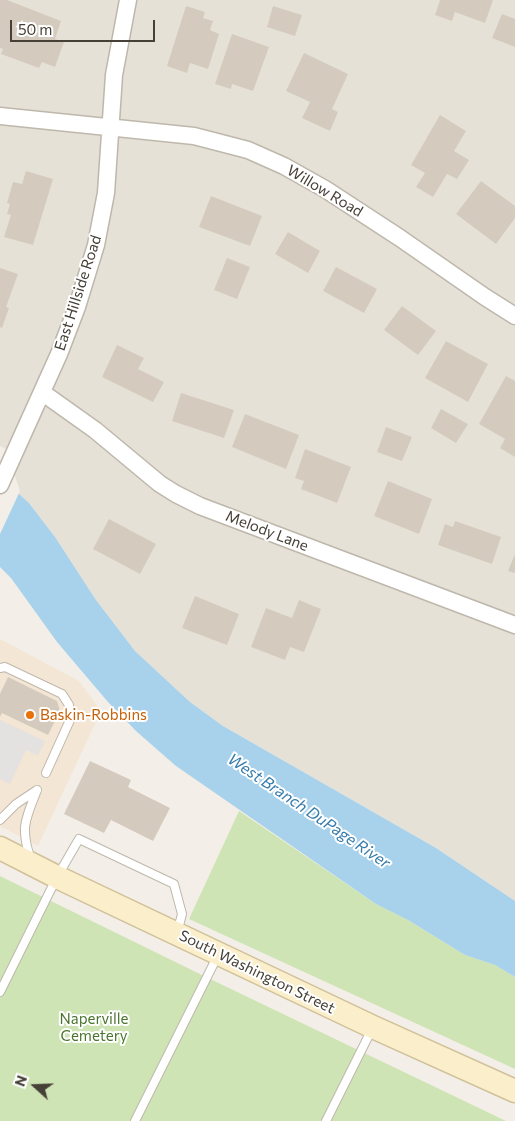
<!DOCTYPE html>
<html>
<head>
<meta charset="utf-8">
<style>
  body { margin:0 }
  #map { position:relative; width:515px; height:1121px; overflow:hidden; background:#f3efe8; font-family:Commissioner,sans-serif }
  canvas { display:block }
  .north { position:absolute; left:10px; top:1061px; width:50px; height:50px; -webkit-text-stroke:4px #fff; paint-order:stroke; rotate:290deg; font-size:14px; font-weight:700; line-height:20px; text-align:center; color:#464037 }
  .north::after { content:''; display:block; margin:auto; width:18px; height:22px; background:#464037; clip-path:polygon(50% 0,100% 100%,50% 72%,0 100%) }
  .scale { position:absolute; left:10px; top:20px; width:145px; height:22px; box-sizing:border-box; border:2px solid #464037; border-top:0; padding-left:6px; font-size:15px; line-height:18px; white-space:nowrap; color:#464037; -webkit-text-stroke:4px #fff; paint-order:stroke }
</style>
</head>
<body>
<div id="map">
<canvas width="515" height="1121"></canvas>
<div class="north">N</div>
<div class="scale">50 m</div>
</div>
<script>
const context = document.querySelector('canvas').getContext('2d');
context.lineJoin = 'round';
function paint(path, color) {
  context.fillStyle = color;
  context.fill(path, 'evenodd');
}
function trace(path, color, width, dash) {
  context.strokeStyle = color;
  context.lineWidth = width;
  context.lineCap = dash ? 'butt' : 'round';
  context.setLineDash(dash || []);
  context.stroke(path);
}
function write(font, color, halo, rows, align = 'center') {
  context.font = font + ' Commissioner,sans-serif';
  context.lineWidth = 4;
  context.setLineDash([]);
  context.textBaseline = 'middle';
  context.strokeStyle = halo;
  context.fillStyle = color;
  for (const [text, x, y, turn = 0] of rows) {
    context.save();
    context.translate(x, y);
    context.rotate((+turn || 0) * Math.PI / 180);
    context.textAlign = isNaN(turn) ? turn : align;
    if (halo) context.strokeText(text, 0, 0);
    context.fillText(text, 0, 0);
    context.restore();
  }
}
paint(new Path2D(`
  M0,0H515V901L436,848L223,726L190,702L135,651L96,600L55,537L29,503L18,493L0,448Z`), '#e6e1d7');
paint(new Path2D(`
  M0,639L79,681L101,711L38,846L0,826Z`), '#f3e6d5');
paint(new Path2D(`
  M239,811L376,904L408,920L465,955L495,965L515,977V1069L189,919Z
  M0,876L206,977L506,1121H0Z`), '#cfe4b4');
paint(new Path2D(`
  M0,720L45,741L38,756L26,750L10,784L0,779Z`), '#e4e2e0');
paint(new Path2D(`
  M0,448L18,493L29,503L55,537L96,600L135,651L190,702L223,726L436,848L515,901V977L495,965L465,955L408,920L376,904L176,766L136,731L108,702L57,642L11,578L0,567Z`), '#a8d2eb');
paint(new Path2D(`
  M0,446L6,449L20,491L0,534Z`), '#f3efe8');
paint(new Path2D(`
  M0,0H7L61,21L55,39L64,42L55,67L42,62L39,68L1,54L3,49L0,48Z
  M440,0H493L485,23L455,12L452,21L435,15Z
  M186,6L205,12L203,18L213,21L210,30L219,34L208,69L190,63L187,73L167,66Z
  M273,6L302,15L295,36L267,27Z
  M502,14L515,19V47L492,38Z
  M232,34L269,47L253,91L232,84L231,89L215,84Z
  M304,53L348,74L332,109L338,112L330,131L302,118L310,102L286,91Z
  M440,115L466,131L454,151L469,160L457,179L447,174L433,197L416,187L425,173L411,165Z
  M26,171L53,179L33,245L4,237L11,215L7,214L10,204L7,203L13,182L22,184Z
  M481,181L515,206V218L496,244L456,214Z
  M211,196L262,216L250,246L199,227Z
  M288,232L320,251L308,273L275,254Z
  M227,258L250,267L237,299L214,290Z
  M336,267L377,289L364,313L323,291Z
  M0,268L18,274L6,307L9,308L2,328L0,327Z
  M402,306L436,331L418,355L384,330Z
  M446,341L488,364L468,402L425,378Z
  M117,345L144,358L138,369L164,382L153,402L102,377Z
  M506,376L515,381V457L500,448L505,439L479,424Z
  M181,393L234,410L224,438L172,421Z
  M441,409L468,424L456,443L431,428Z
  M245,414L299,435L286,469L232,447Z
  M386,427L412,437L402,461L377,452Z
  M305,449L351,467L337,503L301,489L304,481L295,478Z
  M388,481L432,499L419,534L374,516Z
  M109,519L156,544L140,574L93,549Z
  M455,521L501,537L492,564L438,545L445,524L453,527Z
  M515,554V573L508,571Z
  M195,596L239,614L227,645L182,628Z
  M299,600L321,609L304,652L290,647L285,660L251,647L266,608L292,618Z
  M8,677L57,701L60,711L48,735L2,713L0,717V694Z
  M90,761L131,780L128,787L170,808L153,841L111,820L104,833L64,814Z`), '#d4cbbe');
const service = new Path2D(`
  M0,668L5,667L62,694L69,705L70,720L46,773
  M0,820L16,804L37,790
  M30,857C20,827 26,818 37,790
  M0,992L57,877L79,839L174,884L182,914L177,933
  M135,1121L218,955
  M326,1121L372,1029`);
const minor = new Path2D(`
  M0,116L194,136L248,150L284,166L325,189L400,238L485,297L515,316
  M43,393L95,430L160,484L176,494L200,506L515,625
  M0,485L59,354L77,307L96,245L106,193L114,75L128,0`);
const secondary = new Path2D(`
  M0,848L57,877L373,1027L515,1091`);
trace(service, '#beb7ab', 10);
trace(minor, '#beb7ab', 19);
trace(secondary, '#d0c19a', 25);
trace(service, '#fff', 8);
trace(minor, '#fff', 16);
trace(secondary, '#fbeeca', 22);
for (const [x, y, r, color] of [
  [30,715,5,"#e8710a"]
]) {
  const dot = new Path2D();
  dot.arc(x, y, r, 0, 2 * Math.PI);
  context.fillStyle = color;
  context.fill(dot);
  trace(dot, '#fff', 2);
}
write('15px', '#464037', '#fff', [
  ["Willow Road",325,191,31],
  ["East Hillside Road",78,293,-72],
  ["Melody Lane",267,531,21],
  ["South Washington Street",257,972,26]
]);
write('15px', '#c56008', '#fff', [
  ["Baskin-Robbins",40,715]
], 'left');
write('15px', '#4a742e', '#fff', [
  ["Naperville",94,1019],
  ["Cemetery",94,1036]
]);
write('italic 16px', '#377cab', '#fff', [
  ["West Branch DuPage River",309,811,34]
]);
</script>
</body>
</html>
